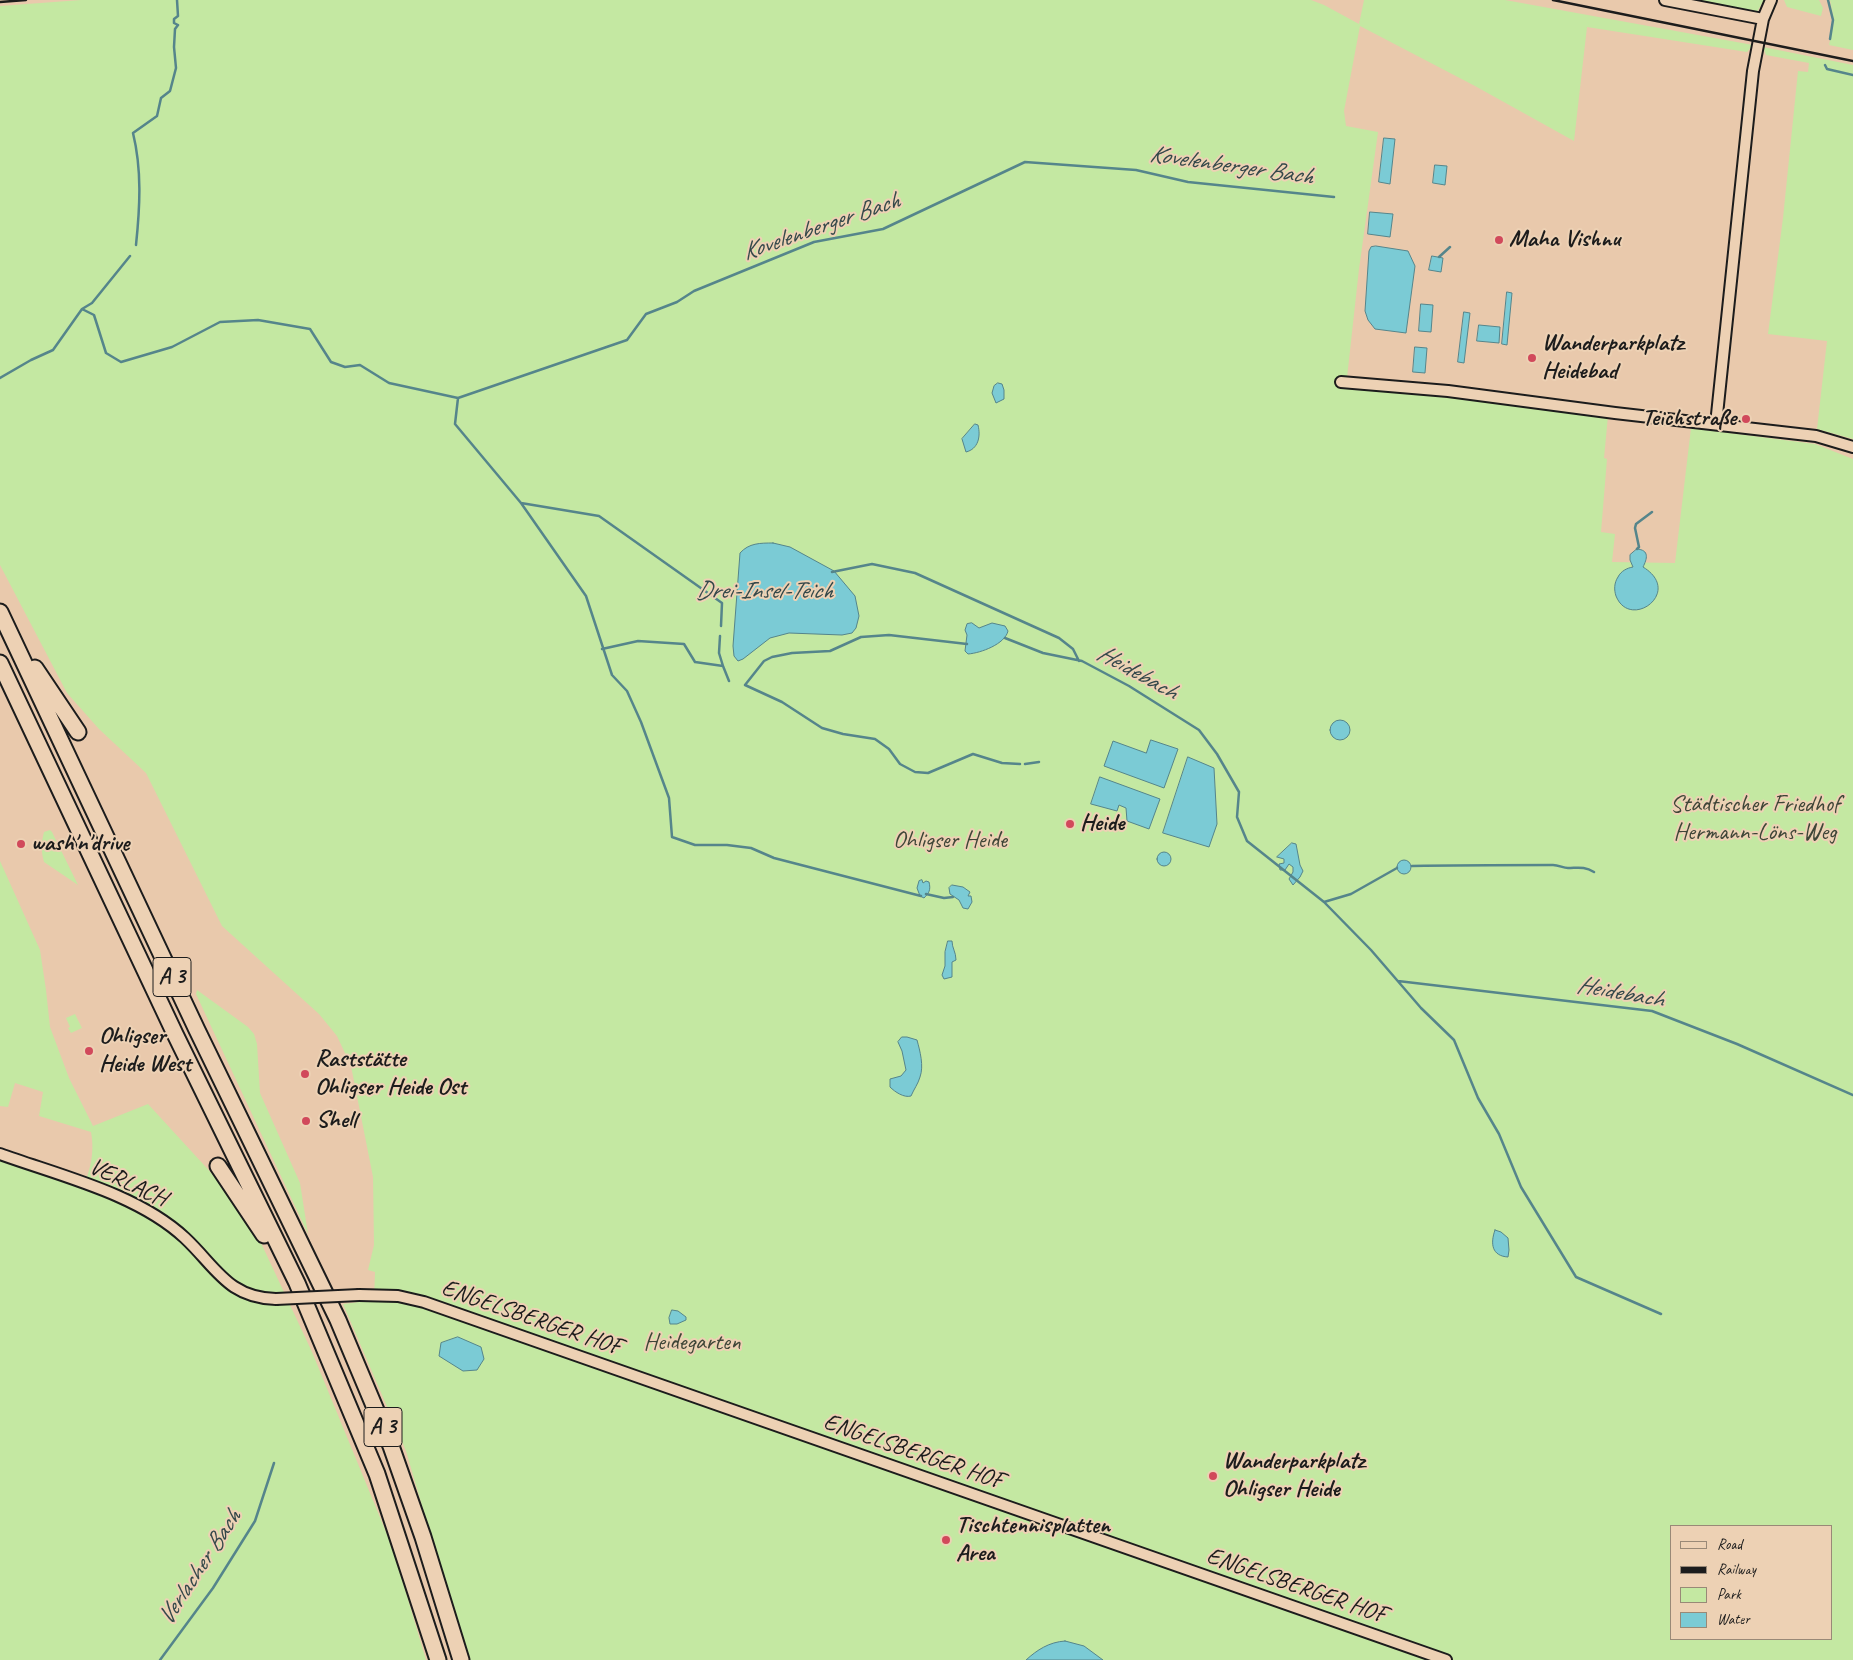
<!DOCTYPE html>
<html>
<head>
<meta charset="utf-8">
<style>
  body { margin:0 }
  #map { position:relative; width:1853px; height:1660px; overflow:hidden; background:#e9c9ac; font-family:Caveat,sans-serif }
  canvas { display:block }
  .legend { position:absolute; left:1670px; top:1525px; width:162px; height:115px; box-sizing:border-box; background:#edd1b4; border:1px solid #998977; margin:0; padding:6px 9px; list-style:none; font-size:15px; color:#1c1c1c }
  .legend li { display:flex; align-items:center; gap:10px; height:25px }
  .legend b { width:25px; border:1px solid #998977 }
</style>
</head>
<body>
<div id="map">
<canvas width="1853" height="1660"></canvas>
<ul class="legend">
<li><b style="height:6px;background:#edd1b4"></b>Road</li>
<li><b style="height:6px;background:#1c1c1c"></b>Railway</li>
<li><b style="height:14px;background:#c4e8a2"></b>Park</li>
<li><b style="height:14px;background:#7bcbd5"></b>Water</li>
</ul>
</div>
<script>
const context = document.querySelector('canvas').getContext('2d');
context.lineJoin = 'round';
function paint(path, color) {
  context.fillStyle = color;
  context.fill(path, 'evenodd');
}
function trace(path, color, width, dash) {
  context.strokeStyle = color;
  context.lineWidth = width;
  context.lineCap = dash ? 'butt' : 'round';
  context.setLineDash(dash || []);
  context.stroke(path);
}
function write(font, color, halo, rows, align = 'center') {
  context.font = font + ' Caveat,sans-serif';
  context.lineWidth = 4;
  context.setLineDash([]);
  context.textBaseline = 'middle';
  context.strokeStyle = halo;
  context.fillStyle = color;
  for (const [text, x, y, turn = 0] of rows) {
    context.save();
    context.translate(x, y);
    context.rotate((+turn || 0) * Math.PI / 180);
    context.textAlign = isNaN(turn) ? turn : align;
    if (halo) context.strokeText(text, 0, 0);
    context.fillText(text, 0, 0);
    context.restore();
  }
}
paint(new Path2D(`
  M81,0H1311L1324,5L1359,24L1364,0H1505L1753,45L1747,52L1587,27L1574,141L1475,86L1360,26L1344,111L1346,126L1378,132L1359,269L1346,387L1510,404L1608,416L1604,458L1607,459L1601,532L1615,534L1612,562L1675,563L1691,428L1815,444L1853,459V1660H467L406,1451L343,1304L374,1300L375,1272L368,1270L374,1245L373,1177L351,1066L337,1036L319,1014L222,926L146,773L99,729L67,693L0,565V6ZM1672,1526H1832V1639H1672Z
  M1686,0H1764L1757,12L1748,13Z
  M1784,0H1819L1823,8L1821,16L1787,7Z
  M1830,0H1853V50L1829,45L1834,21Z
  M1763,47L1853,65V439L1817,429L1827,341L1768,334L1783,218L1798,71L1808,72L1809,63L1766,55Z
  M50,830L52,832L78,885L44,862C41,852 41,843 44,832Z
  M0,861L40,950L46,990L50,1027L69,1078L93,1126L148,1104L226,1189L254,1228L312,1352L393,1549L426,1660H0V1148L87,1177C92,1162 94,1148 91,1132L39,1116L43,1092L15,1083L8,1107L0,1106Z
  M197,990L248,1027L254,1034L257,1044L260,1093L300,1183L308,1234L196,994Z
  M75,1014L82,1028L71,1033L68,1028L70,1027L66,1018Z`), '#c4e8a2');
const water = new Path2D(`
  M1384,138L1395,139L1390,184L1379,182Z
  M1435,165L1447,166L1445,185L1433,183Z
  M1370,212L1393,214L1390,237L1368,234Z
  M1376,246L1408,251L1415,266L1406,333L1375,329L1368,320L1365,311L1369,251L1371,247Z
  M1432,256L1443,258L1441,272L1429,270Z
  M1507,292L1512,293L1507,345L1502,344Z
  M1421,304L1433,305L1431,332L1419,331Z
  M1464,312L1470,313L1464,363L1458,362Z
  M1479,325L1500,327L1499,343L1477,341Z
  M1415,347L1427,348L1425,373L1413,372Z
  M998,383L1002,384L1004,390V399L996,403L992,393L994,386Z
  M975,424L978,425C981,437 978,449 966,452L962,439Z
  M773,543L790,547L834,571L855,596L859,616L856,628L852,633L842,635L789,633L770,638L743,659L738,661L734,656L733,646L740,553C749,543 760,543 773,543Z
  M1637,549C1650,550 1647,559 1643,567C1684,592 1630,631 1616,596C1614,590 1614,583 1618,577C1621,571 1627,568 1633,567L1630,560V555Z
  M972,623L979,628L992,623L1005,626L1008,631C1005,644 981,653 968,654L965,651L967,635L965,630L967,624Z
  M1330 730a10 10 0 1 1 20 0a10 10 0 1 1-20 0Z
  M1151,740L1178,749L1164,788L1104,766L1113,741L1146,753Z
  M1188,757L1214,768L1217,824L1209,847L1163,833Z
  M1100,777L1160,799L1149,829L1127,821L1126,808L1119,805L1117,811L1091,804Z
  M1292,843L1296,844L1300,865L1303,871L1300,877L1293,885L1289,879L1293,872V867L1289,864L1285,870H1280L1279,864L1284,863V859L1277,857Z
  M1157 859a7 7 0 1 1 14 0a7 7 0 1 1-14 0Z
  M1397 867a7 7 0 1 1 14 0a7 7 0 1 1-14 0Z
  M922,880L923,883L926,881L929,882C931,890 929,893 924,898L920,896L917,888L919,881Z
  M952,885L963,887L970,892L968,896H971L972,902L968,909L963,908L959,900L950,894L949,888Z
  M948,941H952C952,948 956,952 956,960L952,962V977L944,979L942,975L945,966V952Z
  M902,1037H907L917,1040C920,1051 924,1066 920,1077C918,1084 914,1089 911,1096C904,1098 895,1092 890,1087V1079L901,1076L906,1070L902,1051L898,1042Z
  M1495,1230L1501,1232L1508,1238L1509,1250L1508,1257C1492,1256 1490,1244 1495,1230Z
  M672,1310L678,1311L686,1317V1320L677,1324H670L669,1318Z
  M458,1337L481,1347L484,1359L477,1370L463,1371L439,1356L441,1343Z
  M1065,1641L1084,1646L1103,1660H1026C1037,1650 1049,1642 1065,1641Z`);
paint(water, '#7bcbd5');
trace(water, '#55858b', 1);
trace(new Path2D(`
  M1828,0L1833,20L1830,39
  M1825,65L1827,69L1853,75
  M136,245C140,207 142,170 133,133L157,116L161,98L170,91L176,68L174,47L175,29L178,25L174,23V19L178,16L177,0
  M1439,257L1450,247
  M82,309L94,315L106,353L121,362L172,347L220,322L258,320L310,329L331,362L345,367L360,365L389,383L458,398L455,424L521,503L586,596L612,675L627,691L641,722L669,798L672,837L695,845H727L751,848L774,858L921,896
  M0,378L31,360L53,350L82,309L92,303L130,256
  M458,398L627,340L646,314L677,302L694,291L814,242L883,229L1025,162L1136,170L1188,182L1334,197
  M521,503L599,516L722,603L721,626
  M1637,549L1639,547L1635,528L1636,524L1652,512
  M832,572L872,564L915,573L1059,638L1073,649L1079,661
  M720,636L719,653L723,666
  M1005,638L1043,653L1082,661L1129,686L1199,730L1217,754L1239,792L1237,817L1247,841L1324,902L1371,950L1421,1008L1454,1040L1478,1098L1499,1134L1521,1187L1576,1277L1661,1314
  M967,644L889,635L861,637L830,651L792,653L772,657L764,661L745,685L782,702L822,728L843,734L875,739L889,749L900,764L915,772L928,773L973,754L1002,763L1020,764
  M602,649L638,641L684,644L695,662L723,666L729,681
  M1025,764L1039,762
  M1412,866C1459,865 1506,865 1553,865C1559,865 1563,868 1568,868C1578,868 1584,866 1594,872
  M926,894L944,898L953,897
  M1324,902L1351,894L1397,868
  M1398,981L1652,1011L1737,1044L1853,1095
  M160,1660L213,1588L255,1521L274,1463`), '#55858b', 2.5);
const minor = new Path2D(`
  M1665,0L1763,19
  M1341,382L1448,391L1615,413L1816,436L1853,447
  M1716,424L1753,71L1763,19L1771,0
  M0,1154C61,1176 138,1194 185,1238C216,1267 228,1298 276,1299
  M359,1295L398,1296L424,1302L1446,1660`);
const highway = new Path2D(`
  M0,612L197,1030L338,1320L391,1446L423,1537L461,1660
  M0,663L175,1034L297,1283L377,1474L438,1660
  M35,668L78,732
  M218,1166L264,1235`);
trace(minor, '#1c1c1c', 14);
trace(highway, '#1c1c1c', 19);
trace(minor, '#edd1b4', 10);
trace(highway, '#edd1b4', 15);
trace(new Path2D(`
  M1553,0L1853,61
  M0,2L26,0`), '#1c1c1c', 2.5);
const minorBridge = new Path2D(`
  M276,1299L359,1295`);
trace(minorBridge, '#1c1c1c', 14, []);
trace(minorBridge, '#edd1b4', 10);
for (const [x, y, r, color] of [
  [1499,240,5,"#d1495b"],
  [1532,358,5,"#d1495b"],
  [1746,419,5,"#d1495b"],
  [1070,824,5,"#d1495b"],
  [21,844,5,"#d1495b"],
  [89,1051,5,"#d1495b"],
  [305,1074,5,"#d1495b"],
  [306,1121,5,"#d1495b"],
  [1213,1476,5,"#d1495b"],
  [946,1540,5,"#d1495b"]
]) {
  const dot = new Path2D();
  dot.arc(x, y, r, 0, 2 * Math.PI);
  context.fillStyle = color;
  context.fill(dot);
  trace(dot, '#edd1b4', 2);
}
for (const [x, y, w] of [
  [172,977,38],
  [383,1427,38]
]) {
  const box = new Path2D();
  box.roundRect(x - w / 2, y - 19.5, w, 39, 4);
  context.fillStyle = '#edd1b4';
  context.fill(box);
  trace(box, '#1c1c1c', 1);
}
write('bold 22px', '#1c1c1c', null, [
  ["A 3",172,977],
  ["A 3",383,1427]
]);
write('bold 24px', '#1c1c1c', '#edd1b4', [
  ["Maha Vishnu",1509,240],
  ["Wanderparkplatz",1542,344],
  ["Heidebad",1542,372],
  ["Teichstraße",1736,419,"right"],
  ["Heide",1080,824],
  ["wash'n'drive",31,844],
  ["Ohligser",99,1037],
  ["Heide West",99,1065],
  ["Raststätte",315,1060],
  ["Ohligser Heide Ost",315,1088],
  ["Shell",316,1121],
  ["Wanderparkplatz",1223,1462],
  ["Ohligser Heide",1223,1490],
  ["Tischtennisplatten",956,1526],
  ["Area",956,1554]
], 'left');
write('24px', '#3e4537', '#edd1b4', [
  ["Städtischer Friedhof",1755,805],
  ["Hermann-Löns-Weg",1755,833],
  ["Ohligser Heide",950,841],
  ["Heidegarten",692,1343]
]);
write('24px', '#1c1c1c', '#edd1b4', [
  ["VERLACH",128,1183,25],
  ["ENGELSBERGER HOF",531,1318,19],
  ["ENGELSBERGER HOF",913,1452,19],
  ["ENGELSBERGER HOF",1296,1586,19]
]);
write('italic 25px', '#34484a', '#edd1b4', [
  ["Kovelenberger Bach",1231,166,8],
  ["Kovelenberger Bach",821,227,-19],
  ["Drei-Insel-Teich",764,591],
  ["Heidebach",1137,673,29],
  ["Heidebach",1620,993,10],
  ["Verlacher Bach",200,1568,-57]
]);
</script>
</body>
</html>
